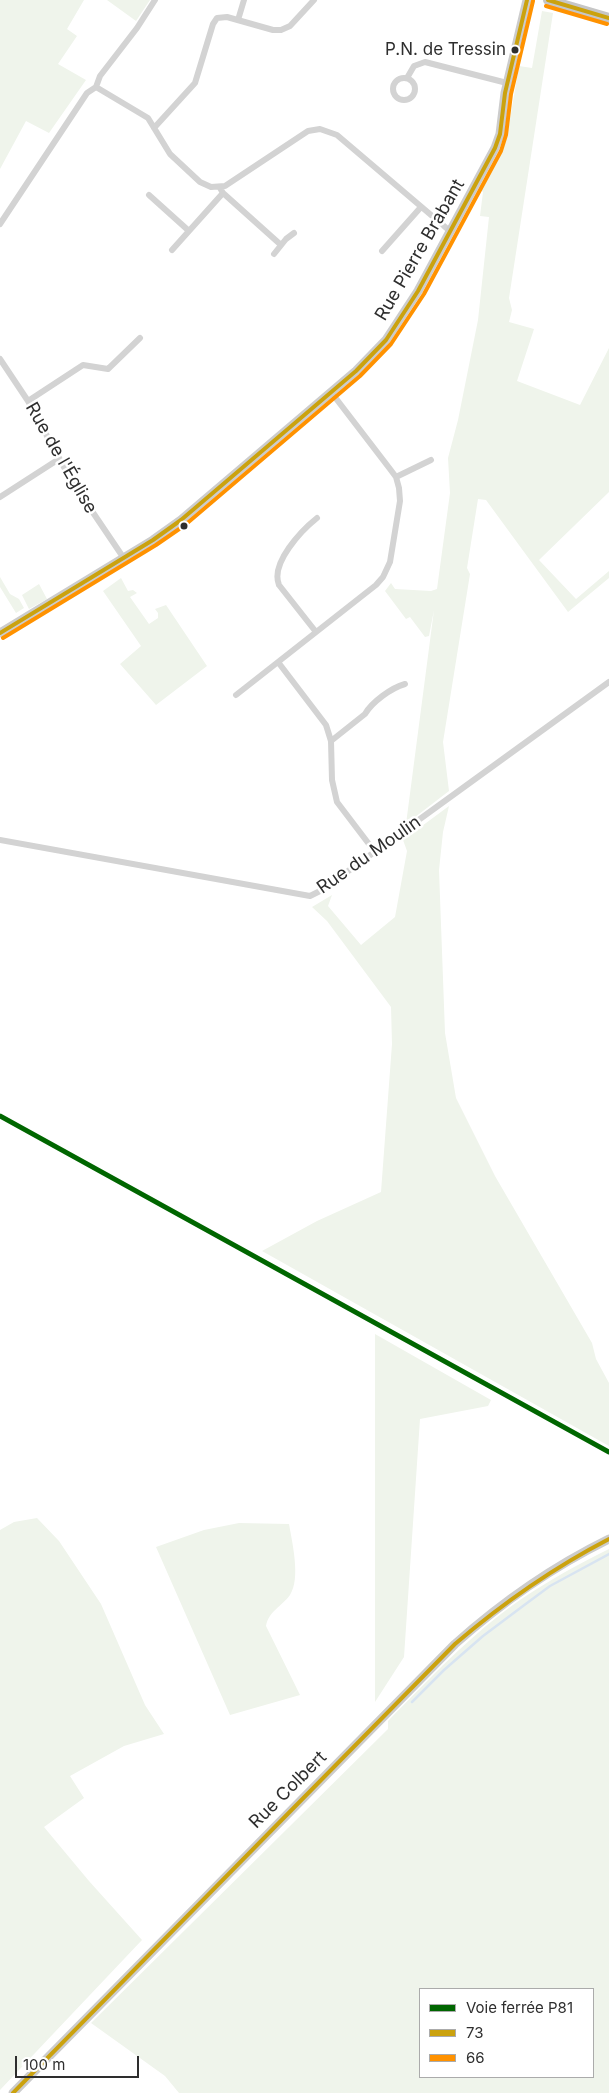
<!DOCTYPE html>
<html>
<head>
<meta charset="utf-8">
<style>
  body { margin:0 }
  #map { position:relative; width:609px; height:2093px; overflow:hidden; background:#fff; font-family:Inter,sans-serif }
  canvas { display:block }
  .legend { position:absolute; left:419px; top:1988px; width:175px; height:90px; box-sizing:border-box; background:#fff; border:1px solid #ababab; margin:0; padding:6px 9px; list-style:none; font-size:15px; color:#2e2e2e }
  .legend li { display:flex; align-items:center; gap:10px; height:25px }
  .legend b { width:25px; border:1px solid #ababab }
  .scale { position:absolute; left:15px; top:2056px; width:124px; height:22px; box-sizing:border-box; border:2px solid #2e2e2e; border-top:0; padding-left:6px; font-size:15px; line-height:18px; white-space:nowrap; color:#2e2e2e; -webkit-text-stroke:4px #fff; paint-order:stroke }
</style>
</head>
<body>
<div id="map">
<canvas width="609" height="2093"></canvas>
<ul class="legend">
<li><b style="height:6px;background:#060"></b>Voie ferrée P81</li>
<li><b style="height:6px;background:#cba20e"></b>73</li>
<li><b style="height:6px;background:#ff9200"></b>66</li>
</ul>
<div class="scale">100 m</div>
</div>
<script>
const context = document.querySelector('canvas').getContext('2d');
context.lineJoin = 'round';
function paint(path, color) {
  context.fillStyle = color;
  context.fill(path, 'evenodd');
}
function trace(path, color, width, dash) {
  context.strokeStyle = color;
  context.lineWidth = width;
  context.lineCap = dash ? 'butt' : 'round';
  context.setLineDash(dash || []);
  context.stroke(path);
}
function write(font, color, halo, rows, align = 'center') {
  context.font = font + ' Inter,sans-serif';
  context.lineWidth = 5;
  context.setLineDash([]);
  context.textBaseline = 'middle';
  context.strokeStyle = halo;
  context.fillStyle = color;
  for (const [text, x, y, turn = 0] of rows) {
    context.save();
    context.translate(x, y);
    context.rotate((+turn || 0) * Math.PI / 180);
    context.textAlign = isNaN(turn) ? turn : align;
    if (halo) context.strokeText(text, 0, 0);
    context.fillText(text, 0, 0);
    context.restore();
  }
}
paint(new Path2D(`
  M0,0H84L67,29L77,36L58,64L86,80L49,133L26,121L0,169Z
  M107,0H150L136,21Z
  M542,11L553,13L509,298L512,310L509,322L534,329L517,381L580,405L609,348V492L539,560L576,599L609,571V578L568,612L486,500L478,499L467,568L470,574L443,742L449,791L406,824L434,610L429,636L425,637L410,617L406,619L385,591L391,583L395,589L431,591L437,589L450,493L448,458L458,420L478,320L489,217L480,216L483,192L481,190L508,131L519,66L532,68Z
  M0,577L10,594L19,599L24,608L16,613L0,587Z
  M121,578L128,591L133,590L137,593L130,597L149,624L158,618V613L155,609L166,605L207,666L156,705L120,664L141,646L103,591Z
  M39,584L47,599L29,609L22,595Z
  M449,806L443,832L439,870L445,1033L456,1098L495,1176L592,1343L596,1359L609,1383V1446L262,1251L317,1221L381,1192L392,1044L391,1007L327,921L312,907L332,895L328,906L361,945L395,917L407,851L403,840Z
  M375,1334L491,1400L488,1406L420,1419L404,1657L375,1702Z
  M37,1518L59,1541L101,1604L145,1705L164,1734L124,1746L70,1776L84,1798L44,1827L89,1881L142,1940L0,2090V1530L14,1522Z
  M239,1523L289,1524C292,1542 301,1578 290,1595C281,1607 269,1611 266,1626L300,1695L230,1715L156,1547L204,1530Z
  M609,1549V2093H179L165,2076L91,2023L388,1729V1721C429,1679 471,1634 520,1600C548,1581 578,1564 609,1549ZM420,1989H593V2077H420Z`), '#eff4eb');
trace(new Path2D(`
  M412,1702L444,1670L483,1636L523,1606L550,1586L609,1554`), '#d8e4f1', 2.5);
trace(new Path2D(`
  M238,20L244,0
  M393 89a11 11 0 1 1 22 0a11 11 0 1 1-22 0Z
  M407,78L414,66L425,62L507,83
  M96,87L148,118L170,154L200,182L211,187L225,186L308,131L320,129L337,135L451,232
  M96,87L100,76L137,28L155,0
  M154,128L195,83L213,24L217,18L227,17L273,30H281L290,26L314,0
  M220,188L223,193L281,245
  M149,195L189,231
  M0,224L87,93L96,87
  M172,250L223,193
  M382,251L421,207
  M274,254L286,239L294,233
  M0,359L28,401L71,480L123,557
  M331,392L390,469L396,477L399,488L400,501L390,562L383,577L376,585L278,662L326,725L331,741L332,780L337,802L375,852
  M28,401L83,365L108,369L140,338
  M396,477L431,460
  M0,497L59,459
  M316,632L279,585C270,563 302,530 317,518
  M236,695L278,662
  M331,741L365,714C372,702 391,688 405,684
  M0,840L310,896L322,890L609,682`), '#d3d3d3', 6);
trace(new Path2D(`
  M0,633L153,540L181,520L356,371L386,340L418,291L495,148L500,134L505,93L527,0
  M13,2093L455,1644C502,1602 552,1567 609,1539`), '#ccc', 9);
trace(new Path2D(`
  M548,0L609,18`), '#c6c6c6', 10);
trace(new Path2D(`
  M548,0L609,18
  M0,633L153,540L181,520L356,371L386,340L418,291L495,148L500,134L505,93L527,0
  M13,2093L455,1644C503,1603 553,1568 609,1539`), '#cba20e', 4);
trace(new Path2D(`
  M546,6L607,24
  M3,638L156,545L185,525L360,376L391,344L424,294L501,151L506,135L511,94L533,1`), '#ff9200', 4);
trace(new Path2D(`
  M0,1116L609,1452`), '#060', 5);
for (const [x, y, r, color] of [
  [515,50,4.5,"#2e2e2e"],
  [184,526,4.5,"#2e2e2e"]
]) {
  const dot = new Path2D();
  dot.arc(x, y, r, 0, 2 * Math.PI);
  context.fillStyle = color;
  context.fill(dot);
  trace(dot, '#fff', 2);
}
write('17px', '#2e2e2e', '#fff', [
  ["P.N. de Tressin",506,50]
], 'right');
write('18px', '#2e2e2e', '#fff', [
  ["Rue Pierre Brabant",420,250,-60],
  ["Rue de l'Église",61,458,60],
  ["Rue du Moulin",369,855,-35],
  ["Rue Colbert",288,1790,-45]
]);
</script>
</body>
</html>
